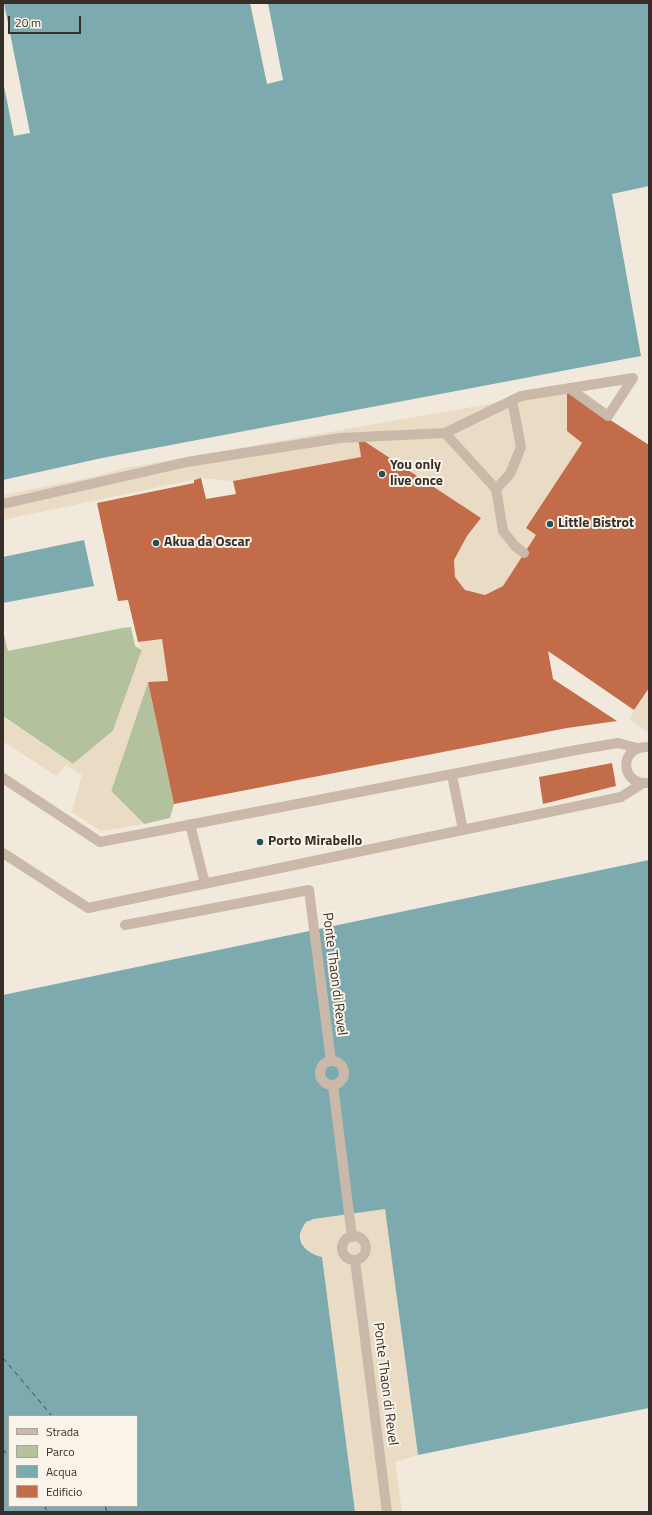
<!DOCTYPE html>
<html>
<head>
<meta charset="utf-8">
<style>
  body { margin:0 }
  #map { position:relative; width:652px; height:1515px; overflow:hidden; background:#f2e9dd; font-family:"Titillium Web",sans-serif }
  canvas { display:block }
  .frame { position:absolute; inset:0; border:4px solid #372e29; pointer-events:none }
  .legend { position:absolute; left:8px; top:1415px; width:130px; height:92px; box-sizing:border-box; background:#f9f3e9; border:1px solid #aba49c; margin:0; padding:5px 7px; list-style:none; font-size:12px; color:#372e29 }
  .legend li { display:flex; align-items:center; gap:8px; height:20px }
  .legend b { width:20px; border:1px solid #aba49c }
  .scale { position:absolute; left:8px; top:16px; width:73px; height:18px; box-sizing:border-box; border:2px solid #372e29; border-top:0; padding-left:5px; font-size:12px; line-height:14px; white-space:nowrap; color:#372e29; -webkit-text-stroke:3px #f9f3e9; paint-order:stroke }
</style>
</head>
<body>
<div id="map">
<canvas width="652" height="1515"></canvas>
<div class="frame"></div>
<ul class="legend">
<li><b style="height:5px;background:#cab9a9"></b>Strada</li>
<li><b style="height:11px;background:#b3c19d"></b>Parco</li>
<li><b style="height:11px;background:#7caaae"></b>Acqua</li>
<li><b style="height:11px;background:#c36c4a"></b>Edificio</li>
</ul>
<div class="scale">20 m</div>
</div>
<script>
const context = document.querySelector('canvas').getContext('2d');
context.lineJoin = 'round';
function paint(path, color) {
  context.fillStyle = color;
  context.fill(path, 'evenodd');
}
function trace(path, color, width, dash) {
  context.strokeStyle = color;
  context.lineWidth = width;
  context.lineCap = dash ? 'butt' : 'round';
  context.setLineDash(dash || []);
  context.stroke(path);
}
function write(font, color, halo, rows, align = 'center') {
  context.font = font + ' "Titillium Web",sans-serif';
  context.lineWidth = 4;
  context.setLineDash([]);
  context.textBaseline = 'middle';
  context.strokeStyle = halo;
  context.fillStyle = color;
  for (const [text, x, y, turn = 0] of rows) {
    context.save();
    context.translate(x, y);
    context.rotate((+turn || 0) * Math.PI / 180);
    context.textAlign = isNaN(turn) ? turn : align;
    if (halo) context.strokeText(text, 0, 0);
    context.fillText(text, 0, 0);
    context.restore();
  }
}
paint(new Path2D(`
  M131,627L135,646L142,650L113,731L73,764L3,716V631L8,651L122,628Z
  M148,682L174,804L170,818L144,824L111,791Z`), '#b3c19d');
paint(new Path2D(`
  M567,392V431L582,443L526,528L536,535L503,586L485,595L465,590L455,577L454,560L467,536L481,518L359,437L361,457L233,481L201,478L3,520V495L97,476L125,468L512,400Z
  M162,639L168,681L148,682L111,791L144,824L101,831L72,812L82,775L66,765L56,776L3,741V717L73,764L113,731L142,650L138,642Z
  M649,688V733L630,720L634,710Z
  M385,1209L418,1455L395,1462L402,1512H355L322,1257L313,1255L303,1247L300,1233L306,1222L316,1219Z`), '#e9dbc4');
paint(new Path2D(`
  M4,3H250L267,84L283,80L268,3H649V186L612,194L641,356L102,458L3,480V81L14,136L30,133Z
  M84,540L94,586L3,603V557Z
  M649,860V1408L418,1455L385,1209L314,1219L306,1222C304,1225 301,1230 300,1234C299,1247 310,1254 322,1257L355,1512H3V995ZM9,1416H137V1506H9Z`), '#7caaae');
trace(new Path2D(`
  M3,1358L52,1416
  M3,1449L9,1458
  M44,1506L48,1512
  M105,1506L107,1512`), '#1f5158', 1, [5, 4]);
paint(new Path2D(`
  M567,392L649,445V688L634,710L548,651L553,679L617,721L567,728L174,804L148,682L168,681L162,639L138,642L128,600L118,601L97,503L194,483V480L201,478L206,499L236,494L233,481L361,457L358,437L481,518L467,536L454,560L455,577L465,590L485,595L503,586L536,535L526,528L582,443L567,431Z
  M612,763L616,786L543,804L539,777Z`), '#c36c4a');
trace(new Path2D(`
  M445,433L521,396L633,378L608,416L569,388
  M496,489L510,474L521,447L512,400
  M3,504L187,462L340,438L445,433L496,489L503,531L515,546L524,553
  M452,775L463,830
  M3,778L100,842L582,749L618,743L637,748
  M647,783C620,785 618,745 649,747
  M190,824L205,884
  M3,853L88,908L621,797L643,783
  M125,925L309,890L331,1061
  M320 1073a12 12 0 1 1 24 0a12 12 0 1 1-24 0Z
  M333,1085L352,1237
  M342 1248a12 12 0 1 1 24 0a12 12 0 1 1-24 0Z
  M355,1260L387,1512`), '#cab9a9', 10);
for (const [x, y, r, color] of [
  [382,474,4,"#1f5158"],
  [550,524,4,"#1f5158"],
  [156,543,4,"#1f5158"],
  [260,842,4,"#1f5158"]
]) {
  const dot = new Path2D();
  dot.arc(x, y, r, 0, 2 * Math.PI);
  context.fillStyle = color;
  context.fill(dot);
  trace(dot, '#f9f3e9', 1.5);
}
write('bold 14px', '#372e29', '#f9f3e9', [
  ["You only",390,466],
  ["live once",390,482],
  ["Little Bistrot",558,524],
  ["Akua da Oscar",164,543],
  ["Porto Mirabello",268,842]
], 'left');
write('14px', '#372e29', '#f9f3e9', [
  ["Ponte Thaon di Revel",334,974,83],
  ["Ponte Thaon di Revel",385,1384,83]
]);
</script>
</body>
</html>
